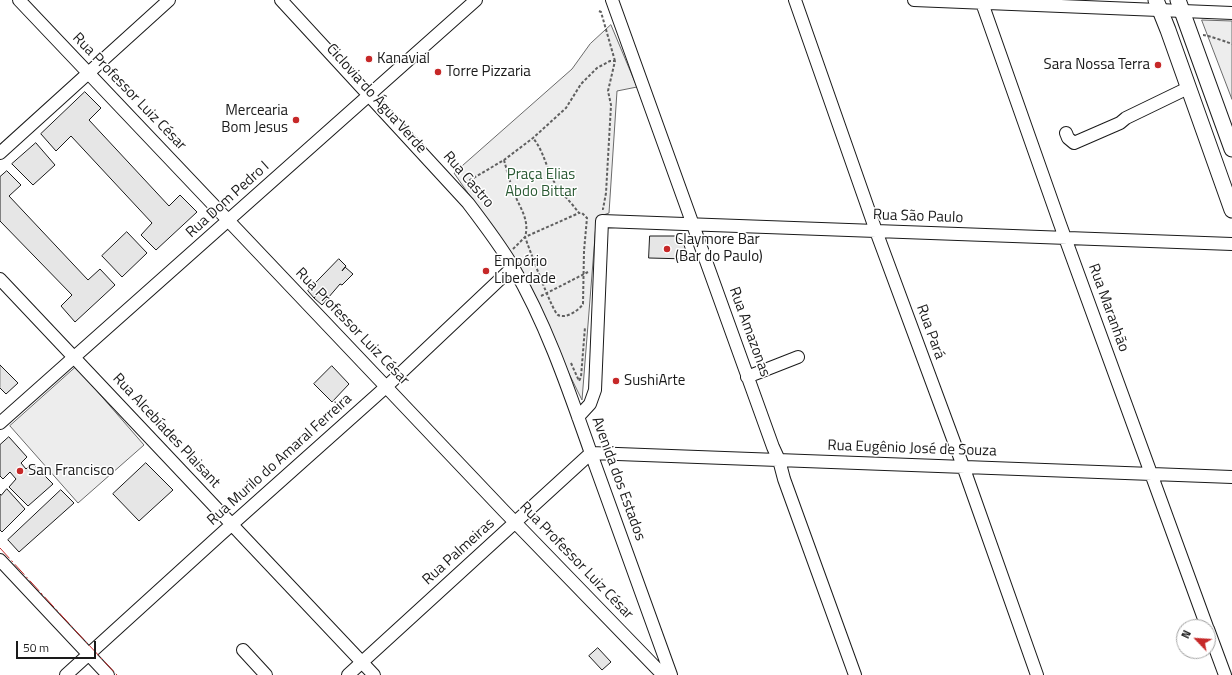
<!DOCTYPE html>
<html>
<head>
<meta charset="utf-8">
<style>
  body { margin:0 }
  #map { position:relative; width:1232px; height:675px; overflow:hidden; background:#fff; font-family:"Titillium Web",sans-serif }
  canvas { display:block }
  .north { position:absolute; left:1176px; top:619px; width:40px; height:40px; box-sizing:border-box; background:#fff; border:1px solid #a3a3a3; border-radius:50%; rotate:295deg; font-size:11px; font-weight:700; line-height:16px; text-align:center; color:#1a1a1a }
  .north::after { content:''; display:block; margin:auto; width:14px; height:18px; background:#c62828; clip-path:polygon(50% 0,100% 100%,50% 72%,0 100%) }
  .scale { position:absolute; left:16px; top:641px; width:80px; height:18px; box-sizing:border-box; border:2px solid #1a1a1a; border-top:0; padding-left:5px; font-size:12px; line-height:14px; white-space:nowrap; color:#1a1a1a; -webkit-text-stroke:3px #fff; paint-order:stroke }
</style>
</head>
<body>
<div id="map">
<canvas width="1232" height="675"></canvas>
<div class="north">N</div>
<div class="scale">50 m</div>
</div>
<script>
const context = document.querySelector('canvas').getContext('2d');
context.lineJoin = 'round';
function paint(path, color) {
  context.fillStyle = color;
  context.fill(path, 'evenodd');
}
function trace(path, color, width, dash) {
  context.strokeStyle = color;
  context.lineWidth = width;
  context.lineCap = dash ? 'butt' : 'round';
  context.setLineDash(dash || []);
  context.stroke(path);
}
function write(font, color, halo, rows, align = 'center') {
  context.font = font + ' "Titillium Web",sans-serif';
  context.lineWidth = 3;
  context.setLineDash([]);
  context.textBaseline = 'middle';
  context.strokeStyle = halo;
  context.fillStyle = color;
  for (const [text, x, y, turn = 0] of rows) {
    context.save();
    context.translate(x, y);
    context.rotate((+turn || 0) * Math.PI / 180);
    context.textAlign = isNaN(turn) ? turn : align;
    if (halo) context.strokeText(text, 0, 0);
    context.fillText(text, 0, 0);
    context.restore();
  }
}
const built = new Path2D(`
  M1202,20L1232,21V99Z
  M611,25L637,87L617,91L609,213L598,217L596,224L582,400L510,254L454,173L572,69L590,44Z
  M76,367L144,445L78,503L10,426Z`);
paint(built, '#ededed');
trace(built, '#6a6a6a', 1);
const building = new Path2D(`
  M85,92L101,108L89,120L169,206L180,195L197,212L156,250L141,235L152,223L71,136L56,151L41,134Z
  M36,143L55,165L33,185L12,164Z
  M7,171L21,185L9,196L88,280L100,269L115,285L75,322L61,306L72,295L0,221V177Z
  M127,232L147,253L122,277L102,256Z
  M650,236H675L683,241L688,259L649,258Z
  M339,259L346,266L342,271L345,267L353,274L342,285L340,284L322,305L314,298L317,295L314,298L308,291Z
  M0,365L18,383L6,394L0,388Z
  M332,366L349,384L332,402L314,384Z
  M9,437L27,457L21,463L26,469L32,463L53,484L28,506L9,487L16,479L10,472L3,479L0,476V445Z
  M146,463L173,490L139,521L113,494Z
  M7,489L25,509L2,532L0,530V494L1,495Z
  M61,490L74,503L19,552L8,540Z
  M598,648L611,662L602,670L589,656Z`);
paint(building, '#e6e6e6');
trace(building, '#1a1a1a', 1);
const minor = new Path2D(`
  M19,0L504,511L663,675
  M281,0L468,203C484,224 500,245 513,267C548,327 570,394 593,459C619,531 645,603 671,675
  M612,0L773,447L779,460L784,479L855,675
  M795,0L876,231L963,466L1037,675
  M914,0L1232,13
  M981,0L1060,224L1207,627
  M1066,133L1068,138L1074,143L1120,123L1126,118L1188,88
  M0,153L169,0
  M0,279L374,675
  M747,377L798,357
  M578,417L590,404L595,390L602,221L1232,244
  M0,423L476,0
  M0,560L108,675
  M1208,629L1225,675
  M243,650L266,675
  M66,675L220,535L387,386L513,267
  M348,675L591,453L1232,477`);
const major = new Path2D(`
  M1156,0L1168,30L1232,210
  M1178,0L1232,149`);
trace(minor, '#1a1a1a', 14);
trace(major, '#1a1a1a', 17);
trace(new Path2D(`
  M599,11L601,12L615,61
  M1203,35C1207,35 1230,43 1232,44
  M504,160C507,171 510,182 514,193C520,208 530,220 525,237C529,248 552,311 558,315C566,319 578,311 583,304L584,251L587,218L582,213H579C571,202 560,192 553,180C546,166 543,150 533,138
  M465,183L504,160L533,138L566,108L581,84L597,68L610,61H615L608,91L611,105L606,193L603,209H602
  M513,249L525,237L579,213
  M541,296L588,272
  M571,363L579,381L581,377L585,327`), '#5f5f5f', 2, [3, 2]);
trace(minor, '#fff', 12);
trace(major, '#fff', 15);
trace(new Path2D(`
  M0,548L73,628L117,675`), '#c62828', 1, [14, 3, 2, 3]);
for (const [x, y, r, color] of [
  [369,59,4,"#c62828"],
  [1158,65,4,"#c62828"],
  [438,72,4,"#c62828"],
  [296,120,4,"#c62828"],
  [667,249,4,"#c62828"],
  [486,271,4,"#c62828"],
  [616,381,4,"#c62828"],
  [20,471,4,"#c62828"]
]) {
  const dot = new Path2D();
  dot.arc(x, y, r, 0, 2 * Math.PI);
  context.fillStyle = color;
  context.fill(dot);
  trace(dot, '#fff', 1.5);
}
write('15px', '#1a1a1a', '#fff', [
  ["Kanavial",377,59],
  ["Sara Nossa Terra",1150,65,"right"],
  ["Torre Pizzaria",446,72],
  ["Mercearia",288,111,"right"],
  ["Bom Jesus",288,128,"right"],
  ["Claymore Bar",675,240],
  ["(Bar do Paulo)",675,257],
  ["Empório",494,262],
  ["Liberdade",494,279],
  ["SushiArte",624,381],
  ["San Francisco",28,471]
], 'left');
write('15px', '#1a1a1a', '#fff', [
  ["Rua Professor Luiz César",129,92,46],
  ["Ciclovia do Água Verde",376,99,48],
  ["Rua Castro",468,180,49],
  ["Rua Dom Pedro I",228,200,-42],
  ["Rua São Paulo",918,217,2],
  ["Rua Maranhão",1108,308,70],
  ["Rua Professor Luiz César",352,327,46],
  ["Rua Amazonas",749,332,70],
  ["Rua Pará",930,332,70],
  ["Rua Alcebíades Plaisant",166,431,47],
  ["Rua Eugênio José de Souza",912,449,2],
  ["Rua Murilo do Amaral Ferreira",280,460,-42],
  ["Avenida dos Estados",618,479,70],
  ["Rua Palmeiras",459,552,-42],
  ["Rua Professor Luiz César",576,561,46]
]);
write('15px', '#2b5a34', '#fff', [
  ["Praça Elias",541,175],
  ["Abdo Bittar",541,192]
]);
</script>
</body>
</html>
